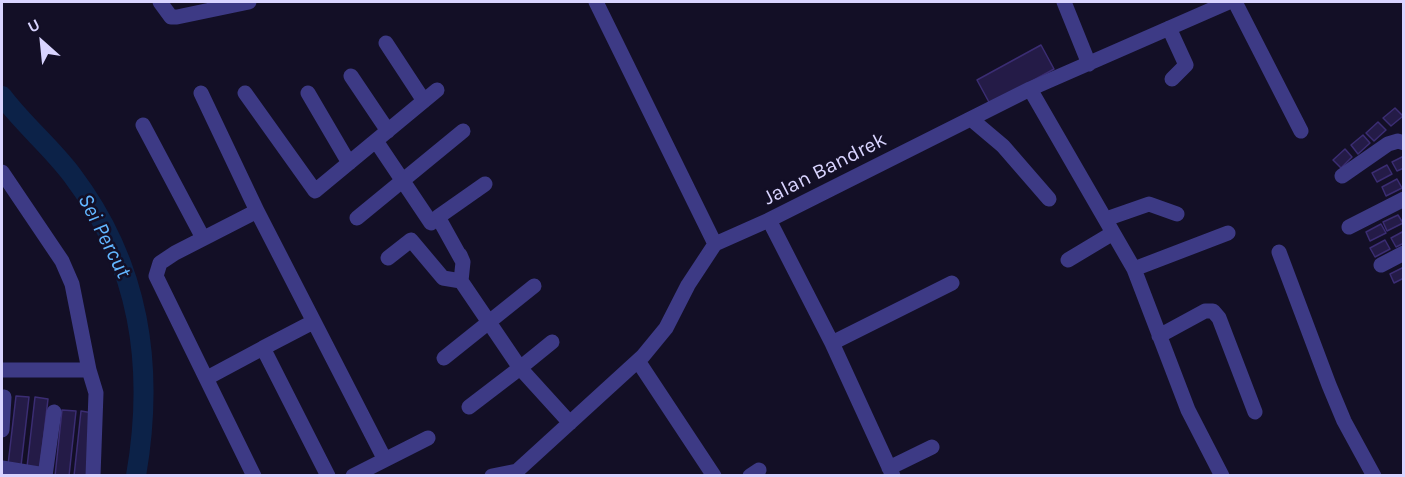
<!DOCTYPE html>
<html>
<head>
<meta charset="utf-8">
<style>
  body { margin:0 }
  #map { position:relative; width:1405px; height:477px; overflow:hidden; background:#130f26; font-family:Karla,sans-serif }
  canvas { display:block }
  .frame { position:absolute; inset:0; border:3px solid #d9d4ff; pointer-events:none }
  .north { position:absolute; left:12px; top:12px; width:60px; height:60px; -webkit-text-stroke:4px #130f26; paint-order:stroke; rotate:333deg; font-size:16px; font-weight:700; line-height:24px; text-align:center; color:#d9d4ff }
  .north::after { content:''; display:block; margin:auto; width:21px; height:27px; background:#d9d4ff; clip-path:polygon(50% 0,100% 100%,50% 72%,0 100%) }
</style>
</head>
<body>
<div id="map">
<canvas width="1405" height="477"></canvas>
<div class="frame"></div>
<div class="north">U</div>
</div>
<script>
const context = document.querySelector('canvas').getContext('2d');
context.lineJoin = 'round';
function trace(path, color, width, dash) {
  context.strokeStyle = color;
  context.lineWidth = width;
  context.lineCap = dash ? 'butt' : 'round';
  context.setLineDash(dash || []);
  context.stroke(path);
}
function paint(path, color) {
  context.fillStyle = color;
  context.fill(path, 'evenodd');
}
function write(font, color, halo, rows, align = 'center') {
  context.font = font + ' Karla,sans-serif';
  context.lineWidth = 5;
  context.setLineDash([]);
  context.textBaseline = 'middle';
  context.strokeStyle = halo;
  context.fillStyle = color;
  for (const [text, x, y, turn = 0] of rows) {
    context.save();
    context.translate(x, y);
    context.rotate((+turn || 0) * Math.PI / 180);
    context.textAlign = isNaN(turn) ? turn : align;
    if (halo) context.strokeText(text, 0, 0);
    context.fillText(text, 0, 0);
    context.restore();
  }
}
trace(new Path2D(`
  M2,96C23,124 51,147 72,175C140,265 155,366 136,476`), '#0c2248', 20);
const building = new Path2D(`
  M1041,45L1054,69L990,104L977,80Z
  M1395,108L1403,116L1391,126L1383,118Z
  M1378,122L1386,130L1374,141L1366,133Z
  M1363,135L1370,143L1358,154L1351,145Z
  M1345,149L1352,157L1341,168L1333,160Z
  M1404,156V168L1397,171L1392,162Z
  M1387,165L1392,174L1377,182L1372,173Z
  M1397,179L1402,188L1386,196L1382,187Z
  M1398,215L1403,223L1387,231L1383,222Z
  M1381,224L1386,233L1370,241L1366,232Z
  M1404,231V243L1396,247L1391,238Z
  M1385,240L1390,249L1375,257L1370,248Z
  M1404,267V278L1394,283L1390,274Z
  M16,396L29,397L21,466L8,465Z
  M35,397L48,399L40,468L27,467Z
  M62,410L76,411L69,476H55Z
  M81,411L93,413L87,476H74Z`);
paint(building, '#241b47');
trace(building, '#3b2d73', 1.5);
trace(new Path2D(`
  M160,2L171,17H177L249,2
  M596,2L715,244
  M1064,2L1089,64
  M1235,2L1301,131
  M1169,28L1186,65L1172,79
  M386,43L424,101
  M351,76L388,131
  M1030,89L1134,269L1188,410L1222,476
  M201,93L257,211L384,458
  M245,93L315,191L437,90
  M308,93L349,163
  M971,119L1003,146L1049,199
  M143,125L203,238
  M376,141L431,223
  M2,172L62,261L72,284L89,370
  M1342,176L1388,144L1398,141L1404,143
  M357,218L463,131
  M1106,219L1149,204L1177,214
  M769,220L832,343L893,476
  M1349,227L1404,199
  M1279,252L1329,385L1344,421L1374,476
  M460,255L463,262L438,217L485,184
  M388,258L411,240L443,278L461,281
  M1068,260L1113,233
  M463,262L461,281L520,368L552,342
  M1381,265L1404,253
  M1134,269L1228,233
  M1159,336L1205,311H1213L1219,318L1255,412
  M832,343L952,283
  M263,348L313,322
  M444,358L534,286
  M638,361L714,476
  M2,370H89L96,393L93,476
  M207,378L263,348L328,476
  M469,407L520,368L570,423
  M2,430L4,397
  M2,468L45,475
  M889,468L932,447
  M517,471L643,356L666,328L688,285L715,244L769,220L1030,89L1229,2
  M45,476L54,412
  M254,476L156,276L160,263L175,253L257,211
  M353,476L428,438
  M492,476L517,471
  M750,476L759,470`), '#3d3a85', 15);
write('21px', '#d9d4ff', '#130f26', [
  ["Jalan Bandrek",825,169,-27]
]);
write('italic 22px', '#62b6ff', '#130f26', [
  ["Sei Percut",104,236,63]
]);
</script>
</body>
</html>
